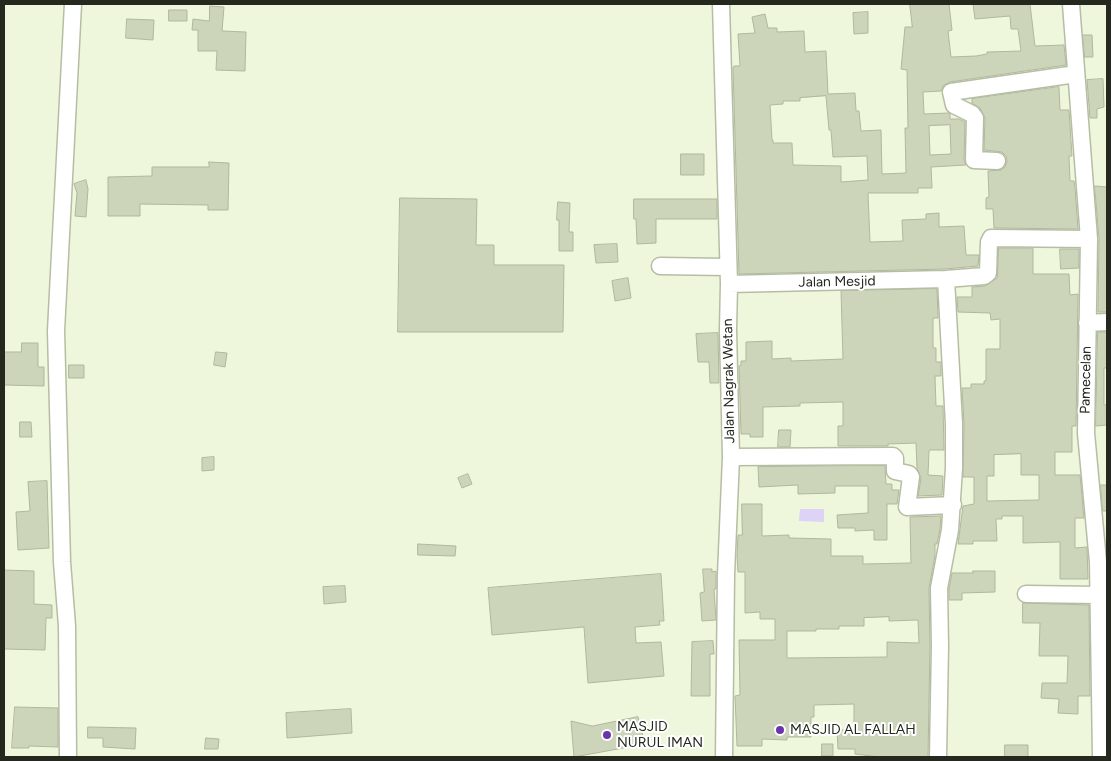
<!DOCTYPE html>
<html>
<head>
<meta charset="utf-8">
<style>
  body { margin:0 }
  #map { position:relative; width:1111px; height:761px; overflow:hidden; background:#eef7dc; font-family:Figtree,sans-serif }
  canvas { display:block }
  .frame { position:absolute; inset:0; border:5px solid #25281e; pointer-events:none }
</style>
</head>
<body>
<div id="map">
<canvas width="1111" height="761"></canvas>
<div class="frame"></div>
</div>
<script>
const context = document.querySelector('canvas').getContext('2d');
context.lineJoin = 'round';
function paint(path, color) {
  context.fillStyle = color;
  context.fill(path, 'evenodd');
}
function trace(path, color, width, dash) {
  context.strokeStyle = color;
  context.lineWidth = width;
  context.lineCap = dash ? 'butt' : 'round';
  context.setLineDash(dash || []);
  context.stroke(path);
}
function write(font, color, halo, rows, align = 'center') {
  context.font = font + ' Figtree,sans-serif';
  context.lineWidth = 4;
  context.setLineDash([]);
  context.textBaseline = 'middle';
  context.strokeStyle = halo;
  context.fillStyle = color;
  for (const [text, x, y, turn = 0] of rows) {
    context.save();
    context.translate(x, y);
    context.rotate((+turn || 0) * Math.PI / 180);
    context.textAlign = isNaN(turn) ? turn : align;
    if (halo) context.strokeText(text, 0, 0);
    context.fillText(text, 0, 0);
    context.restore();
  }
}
paint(new Path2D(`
  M800,509H824V522L799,521Z`), '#ded2f6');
const building = new Path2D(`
  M910,4H949L952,30L948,31L951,57L976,56L987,54V52L1021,51L1018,29H1011L1010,16L975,19L973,4H1030L1035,46L1064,45L1066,65L950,82L944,85L941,91L923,92L924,114L948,113L950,114V119H959L965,122L964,160L966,165L931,167L932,188H918V193H868L870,242L903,241L902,220L926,219V214L939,213V227L964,226L966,255H979L978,266L945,269L739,274L733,68L734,66H740L738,34L755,33L752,17L765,14L768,28H777V32L804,31L805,52L826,51L828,94L855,93L856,111H859L861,131L881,130L882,174L906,173L905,128H908L907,70L901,69L905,27H912ZM826,96L829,130H831L833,157L867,156L868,180L841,182V166L793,165L792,143H773V140H772L770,105L783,104V101H800V98ZM950,125L951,154L930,155L929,126Z
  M210,6L224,7L222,31L246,32L245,71L216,70L217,51H198V30H192L193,19L209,21Z
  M169,10H187V21H169Z
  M868,12V33L854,34L853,13Z
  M127,19L154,20L153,40L126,38Z
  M1083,35H1092L1093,57H1085Z
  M1103,79L1104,107L1097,109V118H1090L1087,80Z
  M1059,87L1060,110H1069L1072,156H1069L1070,181H1074L1075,188L1078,229L994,228L993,209H986V198L989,197L988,171L1001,170L1005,167L1007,161L1006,156L1002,152L984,150L985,118L980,108L972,103V99Z
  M681,154H704V175H681Z
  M209,162L229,163L228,210H208V205L140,204V216H108V177L152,176V167H209Z
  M86,180L88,189L86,217L75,216L77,193L74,184Z
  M1095,186L1107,187V312H1098L1099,239Z
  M400,198L477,199L476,245H494V265H564L563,332H398Z
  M634,199H717V219H656V243L637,244L636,219H634Z
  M558,202L570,203L569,232H573V251H559V220H557Z
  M617,244L618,262L596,263L594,245Z
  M999,248H1033V274H1069L1070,295L1078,294L1076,426H1072V452H1055V475H1080L1084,518H1075V548L1087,547L1088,579H1060V542L1023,543V516H1002V519H996L997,541H973V544H958L963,506L974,504V477H963L964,424L962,388H971V384H984V381H986V349H1000V319L991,320L990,313L958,312L957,297H972V287L985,286L997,278ZM1021,454V475H1039V500L987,501V476H994V455Z
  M1060,249H1079V268L1061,269Z
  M628,278L631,298L615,301L612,281Z
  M937,289L938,318H933V348H936V362H941V376H935L936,406H943L944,450H930L929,451L928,475L943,476L942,495L918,496L921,478L917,468L916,443L888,444V446H838V426H843V402L800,403V406L763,407V437H750V434H741L739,366L741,365V361H746V342L772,341V359L791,358V361L843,359L841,291Z
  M1098,332H1107V368H1104V405H1107V425L1096,426Z
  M718,333L719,383H710L709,362H698L696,334Z
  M22,343H38V367H44V386L4,385V352H21Z
  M216,352L227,353L225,367L214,365Z
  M69,365H84V378H69Z
  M20,422H31L32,437H20Z
  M779,430H791L790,447H778Z
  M214,457V470L202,471V458Z
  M885,466L886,484H892V490H899L897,504H887V540H874V530L855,531V528H838L837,515L868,513V486H835V493L798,494V485L759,487L758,467Z
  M468,474L472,484L462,488L458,478Z
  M47,481L49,548L18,550L16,512L30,511L28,482Z
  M1101,485H1107V511H1103Z
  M742,504H762V536L789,535V538L831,539V556H863V564L911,563L910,517L941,516L940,529L937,544H935V556L929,588L930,646L928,757H879L855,754V749H838L837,730H854V704L814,705V717H811V737H787V740L762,739V746H737L735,696L740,695L739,640H775V619H760V612L745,613V572H738L737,556L738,535H742ZM889,617V621L918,620L919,643L887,642V657L787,658V631H816V629H839V626H864V618Z
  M418,544L456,546L455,556L418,555Z
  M703,569H712V572L716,571V589H714L716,620L702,621L700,593L704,592Z
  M4,570L34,571V604L52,605V618H46L45,650L4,649Z
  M973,571H995V592L962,593V600H949V589L952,573H973Z
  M661,574L664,621H659L660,625L635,627L636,643L661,642L664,676L588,683L584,627L492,635L488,588Z
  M345,586L346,602L324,604L323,587Z
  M1023,603L1089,605L1090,696H1078V714L1058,713L1059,699L1041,698L1042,683H1067L1068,656H1039L1040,623H1023Z
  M713,641L714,654H710V696H691L692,642Z
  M15,707L58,708V747L29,746V748H12Z
  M351,709L352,733L287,738L286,713Z
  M638,717L645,744L574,757L571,721L592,726Z
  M88,727L136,728L135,749L103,747V738H88Z
  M206,738L219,739L218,749H205Z
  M822,744H833V756H822Z
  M1005,745H1028V757H1005Z`);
paint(building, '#ccd5ba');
trace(building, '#afb79d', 1);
const street = new Path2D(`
  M721,4L729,284L728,330L731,457L726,575L724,757
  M1071,4L1089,239L1086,433L1098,562L1101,757
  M997,161L974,160L975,118L972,114L954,105L951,92L1076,74
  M660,266L727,267
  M729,284L946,279L984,276L988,273L989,242L991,238L1089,239
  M1087,323L1107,322
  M731,457L893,456L895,458V471L909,474L911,477L907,507L953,505
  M1026,594L1099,595
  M68,757L67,626L62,562L56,331L73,4
  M938,757L940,646L939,588L950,530L954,468V424L946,279`);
trace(street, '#b5bea4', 19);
trace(street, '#fff', 16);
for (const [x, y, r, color] of [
  [780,730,5,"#6a34ab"],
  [607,735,5,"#6a34ab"]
]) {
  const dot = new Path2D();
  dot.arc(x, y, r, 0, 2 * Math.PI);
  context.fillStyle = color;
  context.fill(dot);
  trace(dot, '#fff', 2);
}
write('14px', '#25281e', '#fff', [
  ["Jalan Mesjid",837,282,-1],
  ["Pamecelan",1086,380,-89],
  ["Jalan Nagrak Wetan",729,381,-91]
]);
write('14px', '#25281e', '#fff', [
  ["MASJID",617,727],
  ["NURUL IMAN",617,743],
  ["MASJID AL FALLAH",790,730]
], 'left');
</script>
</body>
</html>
